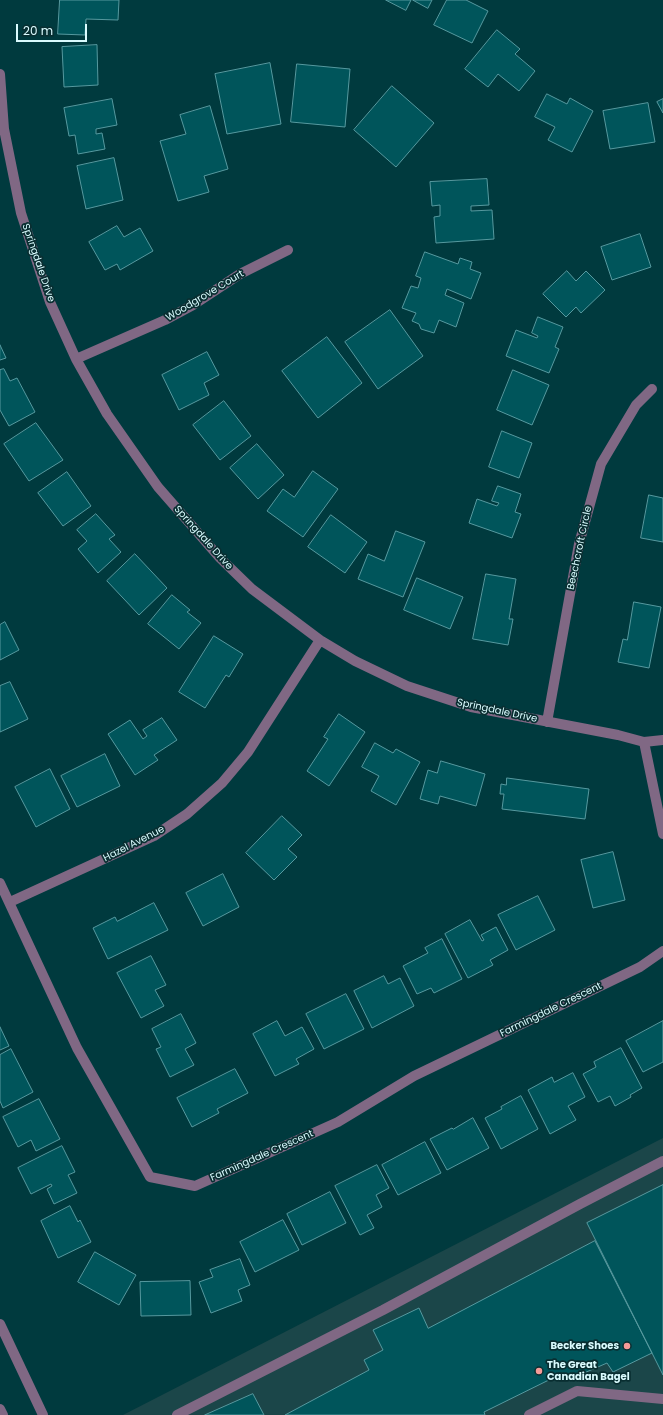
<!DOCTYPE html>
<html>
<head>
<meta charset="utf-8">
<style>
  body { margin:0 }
  #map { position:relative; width:663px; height:1415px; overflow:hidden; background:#003a3e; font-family:Poppins,sans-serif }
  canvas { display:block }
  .scale { position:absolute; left:16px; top:24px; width:71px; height:18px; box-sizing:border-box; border:2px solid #dafbfe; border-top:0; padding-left:5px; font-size:12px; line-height:14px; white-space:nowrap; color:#dafbfe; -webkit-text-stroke:3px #092e31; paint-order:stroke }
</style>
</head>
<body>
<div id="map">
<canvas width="663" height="1415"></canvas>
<div class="scale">20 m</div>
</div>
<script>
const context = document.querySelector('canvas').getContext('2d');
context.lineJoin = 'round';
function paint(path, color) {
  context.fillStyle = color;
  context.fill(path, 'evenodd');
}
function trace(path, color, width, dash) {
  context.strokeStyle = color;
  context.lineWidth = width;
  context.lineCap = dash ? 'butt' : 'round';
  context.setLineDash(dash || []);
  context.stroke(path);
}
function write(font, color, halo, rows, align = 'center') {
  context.font = font + ' Poppins,sans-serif';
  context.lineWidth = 3.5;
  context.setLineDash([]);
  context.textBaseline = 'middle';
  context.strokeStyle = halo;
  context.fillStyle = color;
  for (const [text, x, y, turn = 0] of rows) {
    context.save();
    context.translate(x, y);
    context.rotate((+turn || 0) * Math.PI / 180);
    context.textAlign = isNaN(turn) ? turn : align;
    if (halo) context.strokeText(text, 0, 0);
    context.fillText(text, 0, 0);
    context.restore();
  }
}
paint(new Path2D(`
  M663,1138V1415H123Z`), '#1b4649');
const building = new Path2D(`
  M60,0H119L118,20L86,19L85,35L58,34Z
  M386,0H411L406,10Z
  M413,0H432L428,8Z
  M447,0H466L488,11L472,43L434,25Z
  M497,30L520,49L515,54L535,71L519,91L498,74L488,87L465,69Z
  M97,45L98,85L64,87L62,47Z
  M270,63L281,124L227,134L215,74Z
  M297,64L350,69L345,127L291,122Z
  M392,86L434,123L396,167L354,130Z
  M547,94L567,104L570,98L593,111L572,152L548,140L555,127L535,117Z
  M112,99L117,125L96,129V134L102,133L105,149L78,154L75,135L69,136L64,108Z
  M663,99V113L657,102Z
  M648,103L655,142L610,149L603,111Z
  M210,106L228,169L204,176L209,192L178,201L160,141L186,134L180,115Z
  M114,158L123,200L86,209L77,166Z
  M487,179L489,205L471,206V211L492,210L494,239L436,243L434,217L440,216V205L432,206L430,182Z
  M117,226L124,237L140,228L153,251L120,270L117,264L105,270L89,242Z
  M640,234L651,267L612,280L601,247Z
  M425,252L458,264L460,258L472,262L470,269L481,273L471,299L447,289L445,295L464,303L456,327L439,320L434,333L421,329L419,324L412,321L416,313L402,308L411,286L418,288L421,278L416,276Z
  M567,271L576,281L586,271L605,290L581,313L576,307L566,317L543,294Z
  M390,310L423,356L378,389L345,342Z
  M538,317L563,327L555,347L559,349L549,373L506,356L516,330L537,338L538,336L532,333Z
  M327,337L362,383L318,418L282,371Z
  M0,345L6,358L0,360Z
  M207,352L219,375L204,383L209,395L179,410L162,375Z
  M4,369L10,381L17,378L35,412L9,426L0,410V370Z
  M513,370L549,385L532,425L497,410Z
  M224,401L251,436L220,460L193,425Z
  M36,423L63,460L29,481L4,444Z
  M502,431L532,443L519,478L489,467Z
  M257,444L284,475L258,499L230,468Z
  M313,471L338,489L303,537L267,511L283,489L294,497Z
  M67,472L91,506L63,526L38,493Z
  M498,486L521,494L515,512L521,514L512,538L469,523L477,499L497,506L499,503L492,501Z
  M649,495L663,498V542L641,538Z
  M96,514L115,535L109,539L121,552L98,573L78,549L87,541L77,530Z
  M331,515L367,542L345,573L308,547Z
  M396,531L425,542L403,597L358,579L368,554L384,561Z
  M135,554L167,588L139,615L107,581Z
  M486,574L516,579L509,619H513L508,645L473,639Z
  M417,578L463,597L450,629L404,610Z
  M172,595L190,610L187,612L201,623L179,649L148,624Z
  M634,602L661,607L649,668L618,662L623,639L627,640Z
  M5,622L19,650L0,660V625Z
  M214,636L243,654L229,677L226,675L205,708L179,692Z
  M10,682L28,719L0,732V686Z
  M339,714L365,732L329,786L307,771L328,739L324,737Z
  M162,718L177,740L154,755L158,760L135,775L108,734L130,720L143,739L147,736L143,730Z
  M375,743L393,753L396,749L420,762L396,805L371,791L379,776L362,767Z
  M105,754L120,786L77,807L61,776Z
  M441,761L485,774L476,806L440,796L438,804L420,799L428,770L437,773Z
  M50,769L70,809L36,827L15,787Z
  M507,778L589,789L585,819L502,809L504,794H500L501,784L506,785Z
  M282,816L302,835L288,849L297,857L274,880L246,853Z
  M613,852L625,900L593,908L581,860Z
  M223,874L239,907L203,926L186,893Z
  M538,896L555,930L516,950L498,915Z
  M154,903L168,930L108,959L93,928L115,917L117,921Z
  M470,920L482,941L484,940L481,935L496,927L508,950L490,960L493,965L468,978L445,934Z
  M442,939L462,979L434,993L431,988L417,994L403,966L428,953L425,948Z
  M151,956L166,985L155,990L164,1006L141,1018L117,973Z
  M384,976L388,984L400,978L414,1006L372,1028L354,991Z
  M346,994L364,1029L324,1049L306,1014Z
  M181,1014L196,1043L185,1049L194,1065L170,1077L156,1049L161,1047L152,1029Z
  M277,1021L285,1036L302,1027L314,1049L296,1059L299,1064L275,1076L253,1034Z
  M663,1021V1062L643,1072L626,1041Z
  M0,1027L9,1046L0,1050Z
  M621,1048L642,1088L630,1095L631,1097L615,1106L610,1096L598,1102L583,1074L596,1067L594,1062Z
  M11,1049L33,1092L3,1108L0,1101V1055Z
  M235,1069L248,1093L217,1109L219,1113L192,1127L177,1098Z
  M573,1073L585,1097L568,1106L576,1120L550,1134L528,1090L552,1077L554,1082Z
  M521,1096L538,1129L501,1149L485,1118L502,1109L501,1107Z
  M39,1099L60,1139L36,1151L31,1140L18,1147L3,1117Z
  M473,1118L489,1148L447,1170L430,1139L452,1128L453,1129Z
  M425,1142L441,1173L398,1195L382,1165Z
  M62,1146L75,1172L68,1175L77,1193L54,1204L47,1189L52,1186L51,1184L31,1194L18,1168Z
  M377,1165L389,1188L376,1195L382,1207L367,1215L374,1228L360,1235L335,1186Z
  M663,1185V1375L587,1223Z
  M330,1192L346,1223L302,1245L287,1214Z
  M70,1206L78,1222L80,1220L91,1242L58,1258L41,1221Z
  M283,1220L299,1250L255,1272L240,1242Z
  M595,1241L652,1353L613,1372L607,1363L568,1380L563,1373L484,1412L485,1415H285L369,1370L364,1360L383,1350L373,1330L419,1308L428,1328Z
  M95,1252L136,1275L119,1305L78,1282Z
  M240,1259L250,1285L238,1290L242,1301L211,1313L199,1282L213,1277L210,1270Z
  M190,1281L191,1315L141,1316L140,1282Z
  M253,1394L264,1415H205Z`);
paint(building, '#00555b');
trace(building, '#56999f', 1);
trace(new Path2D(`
  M177,1415L383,1310L580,1204L663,1161
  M529,1415L577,1391L663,1399`), '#806884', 10);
trace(new Path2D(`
  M0,74L4,129L21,213L50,302L76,359L107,414L158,487L220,558L252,589L320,640L355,661L407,686L471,707L618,735L644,742L663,740
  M76,359L165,320L193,305L240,274L288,250
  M547,722L579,544L601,464L636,405L652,389
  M644,742L663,834
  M0,883L77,1048L150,1177L195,1186L338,1122L414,1076L640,967L663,951
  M10,902L154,836L187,814L222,783L248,752L320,640`), '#806884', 10);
trace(new Path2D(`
  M0,1324L43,1415
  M0,1409L3,1415`), '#806884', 10);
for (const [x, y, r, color] of [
  [627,1346,4,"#f59b98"],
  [539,1371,4,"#f59b98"]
]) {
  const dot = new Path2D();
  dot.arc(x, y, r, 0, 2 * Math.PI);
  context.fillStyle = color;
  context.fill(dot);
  trace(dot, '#092e31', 1.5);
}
write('10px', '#dafbfe', '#092e31', [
  ["Springdale Drive",38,263,71],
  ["Woodgrove Court",205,296,-31],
  ["Springdale Drive",203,538,48],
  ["Beechcroft Circle",580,548,-78],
  ["Springdale Drive",497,711,12],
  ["Hazel Avenue",134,844,-27],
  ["Farmingdale Crescent",551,1010,-26],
  ["Farmingdale Crescent",262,1156,-24]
]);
write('bold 10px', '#dafbfe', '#092e31', [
  ["Becker Shoes",619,1346],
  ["The Great",547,1365,"left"],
  ["Canadian Bagel",547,1377,"left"]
], 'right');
</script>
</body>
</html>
